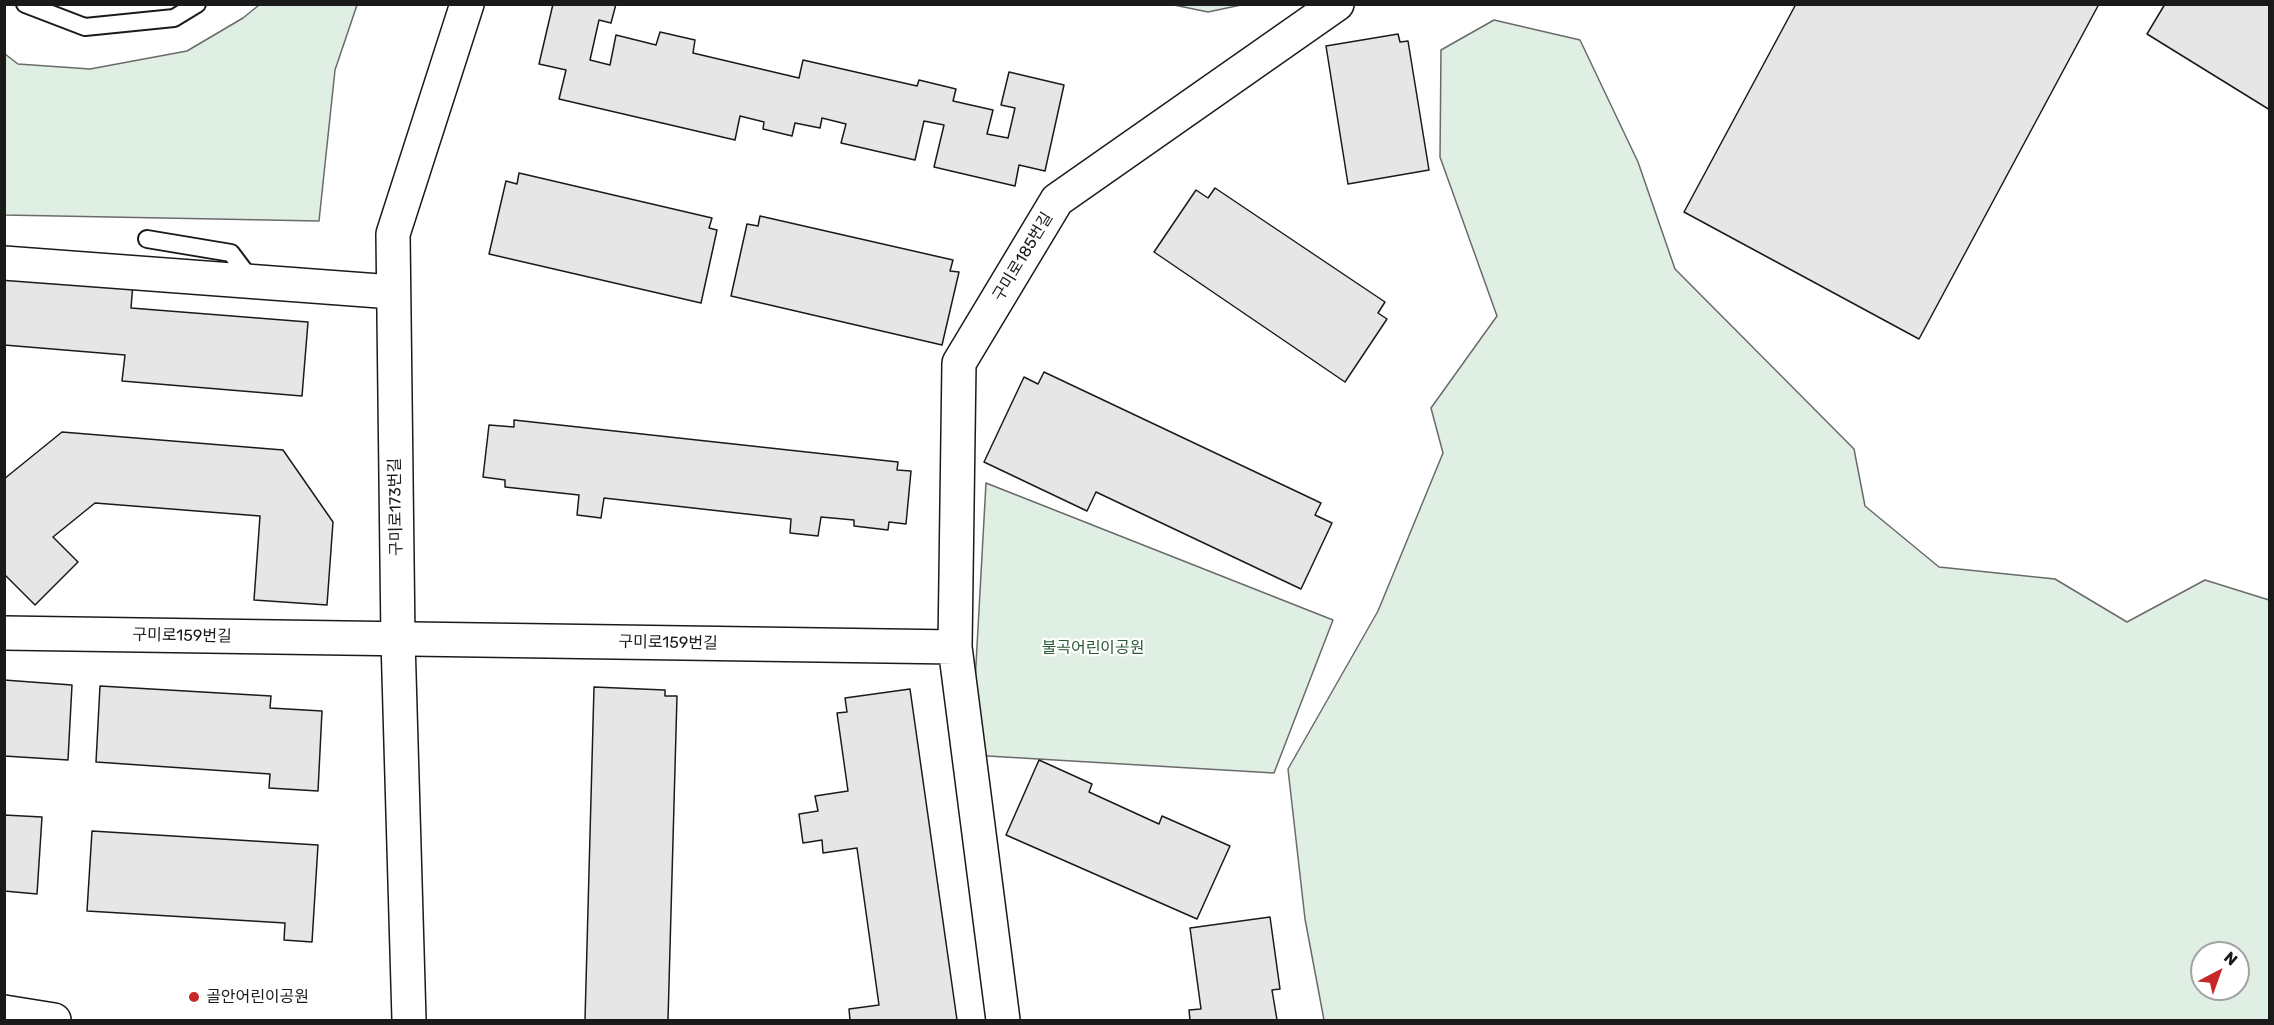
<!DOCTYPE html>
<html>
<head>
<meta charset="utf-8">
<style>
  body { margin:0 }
  #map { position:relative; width:2274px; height:1025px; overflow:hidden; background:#fff; font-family:Rubik,sans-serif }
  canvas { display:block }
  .frame { position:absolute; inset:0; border:6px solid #1a1a1a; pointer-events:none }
  .north { position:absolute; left:2190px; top:941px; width:60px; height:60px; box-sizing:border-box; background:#fff; border:2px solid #a3a3a3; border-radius:50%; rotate:41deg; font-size:16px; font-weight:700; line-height:24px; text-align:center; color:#1a1a1a }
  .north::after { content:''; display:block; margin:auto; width:21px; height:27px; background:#c62828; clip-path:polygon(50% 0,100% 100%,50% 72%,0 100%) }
</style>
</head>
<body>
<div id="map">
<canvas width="2274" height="1025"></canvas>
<div class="frame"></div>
<div class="north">N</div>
</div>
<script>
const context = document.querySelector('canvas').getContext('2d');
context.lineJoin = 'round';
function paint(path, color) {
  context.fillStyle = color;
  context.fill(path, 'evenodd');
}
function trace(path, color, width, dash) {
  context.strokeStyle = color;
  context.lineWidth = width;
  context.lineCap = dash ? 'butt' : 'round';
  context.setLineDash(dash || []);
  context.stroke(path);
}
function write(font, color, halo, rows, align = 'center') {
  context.font = font + ' Rubik,"Noto Sans KR",sans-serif';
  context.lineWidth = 4.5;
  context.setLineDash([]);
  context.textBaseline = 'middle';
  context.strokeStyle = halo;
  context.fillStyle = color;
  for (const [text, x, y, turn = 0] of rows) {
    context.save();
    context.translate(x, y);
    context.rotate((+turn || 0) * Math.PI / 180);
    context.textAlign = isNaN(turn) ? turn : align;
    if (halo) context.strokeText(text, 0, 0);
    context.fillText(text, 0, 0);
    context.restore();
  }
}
const green = new Path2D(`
  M259,5H357L335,70L319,221L5,215V54L18,64L90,69L187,51L243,18Z
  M1174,5H1241L1208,12Z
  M1494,20L1580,40L1638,162L1675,269L1854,449L1865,506L1939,567L2055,579L2127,622L2205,580L2269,600V1020H1324L1305,919L1288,769L1378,611L1443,453L1431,408L1497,316L1440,157L1441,50ZM2202,953H2238V989H2202Z
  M986,483L1333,620L1274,773L971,755Z`);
paint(green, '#e0efe3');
trace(green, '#6a6a6a', 1.5);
const building = new Path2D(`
  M553,4H616L611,23L599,20L590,60L610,65L616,35L656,45L660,32L695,40L693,53L799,78L803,60L917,86L919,80L956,89L953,101L993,110L987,134L1008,138L1015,108L1001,105L1009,72L1064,85L1045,171L1019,165L1015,186L934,167L944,125L924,121L915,160L841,143L846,124L822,118L820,128L795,123L792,136L763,129L764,122L740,116L735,140L559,99L566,70L539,64Z
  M1796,4H2099L1919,339L1684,212Z
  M2165,4H2270V110L2147,34Z
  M1398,34L1400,42L1408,41L1429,170L1348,184L1326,46Z
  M519,173L712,218L709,228L717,230L701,303L489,254L506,181L517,184Z
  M1215,188L1385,302L1378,313L1387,319L1345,382L1154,252L1196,190L1208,198Z
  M760,216L953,260L950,271L959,272L942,345L731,296L747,224L758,226Z
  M4,273L133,283L131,308L308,322L302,396L122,381L125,355L4,345Z
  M1044,372L1321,503L1315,515L1332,523L1301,589L1096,492L1087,511L984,462L1024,377L1038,384Z
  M514,420L898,462L897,470L911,471L906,524L889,522L888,530L854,526V520L821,517L818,536L790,533L791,519L604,498L601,518L577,515L579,495L505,487V480L483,477L489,425L514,427Z
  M62,432L283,450L333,522L327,605L254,600L260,516L95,503L53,537L78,562L35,605L4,574V479Z
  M4,680L72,685L68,760L4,756Z
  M100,686L271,696L270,708L322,711L318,791L269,788L270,774L96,762Z
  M594,687L665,690V696H677L668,1020H585Z
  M910,689L957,1020H850L849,1009L879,1005L857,848L823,853L822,840L803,843L799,814L818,811L815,796L848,791L837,713L847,712L845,698Z
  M1039,760L1092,784L1089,792L1159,824L1162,816L1230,846L1197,919L1006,835Z
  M4,815L42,817L37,894L4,891Z
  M92,831L318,845L312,942L284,940L285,923L87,911Z
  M1270,917L1280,989L1272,990L1277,1020H1190L1189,1010L1201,1009L1190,928Z`);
paint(building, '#e6e6e6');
trace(building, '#1a1a1a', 1.5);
const service = new Path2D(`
  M25,4L85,27L174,18L197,4
  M147,239L231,253L252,281`);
const minor = new Path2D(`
  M4,263L393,292
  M4,633L955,647L1003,1020
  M955,647L959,363L1057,200L1337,4`);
const tertiary = new Path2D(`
  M4,1012L54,1020
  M409,1020L398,640L393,234L467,4`);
trace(service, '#1a1a1a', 20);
trace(minor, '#1a1a1a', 36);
trace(tertiary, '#1a1a1a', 36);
trace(service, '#fff', 16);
trace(minor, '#fff', 33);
trace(tertiary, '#fff', 33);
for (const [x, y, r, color] of [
  [194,997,6,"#c62828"]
]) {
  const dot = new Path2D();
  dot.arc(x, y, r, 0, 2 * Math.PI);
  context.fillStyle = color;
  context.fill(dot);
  trace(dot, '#fff', 2);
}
write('16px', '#1a1a1a', '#fff', [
  ["구미로185번길",1023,257,-59],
  ["구미로173번길",396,507,-91],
  ["구미로159번길",182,636,1],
  ["구미로159번길",668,643,1]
]);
write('16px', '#2b5a34', '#fff', [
  ["불곡어린이공원",1093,648]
]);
write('16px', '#1a1a1a', '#fff', [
  ["골안어린이공원",206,997]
], 'left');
</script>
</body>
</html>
